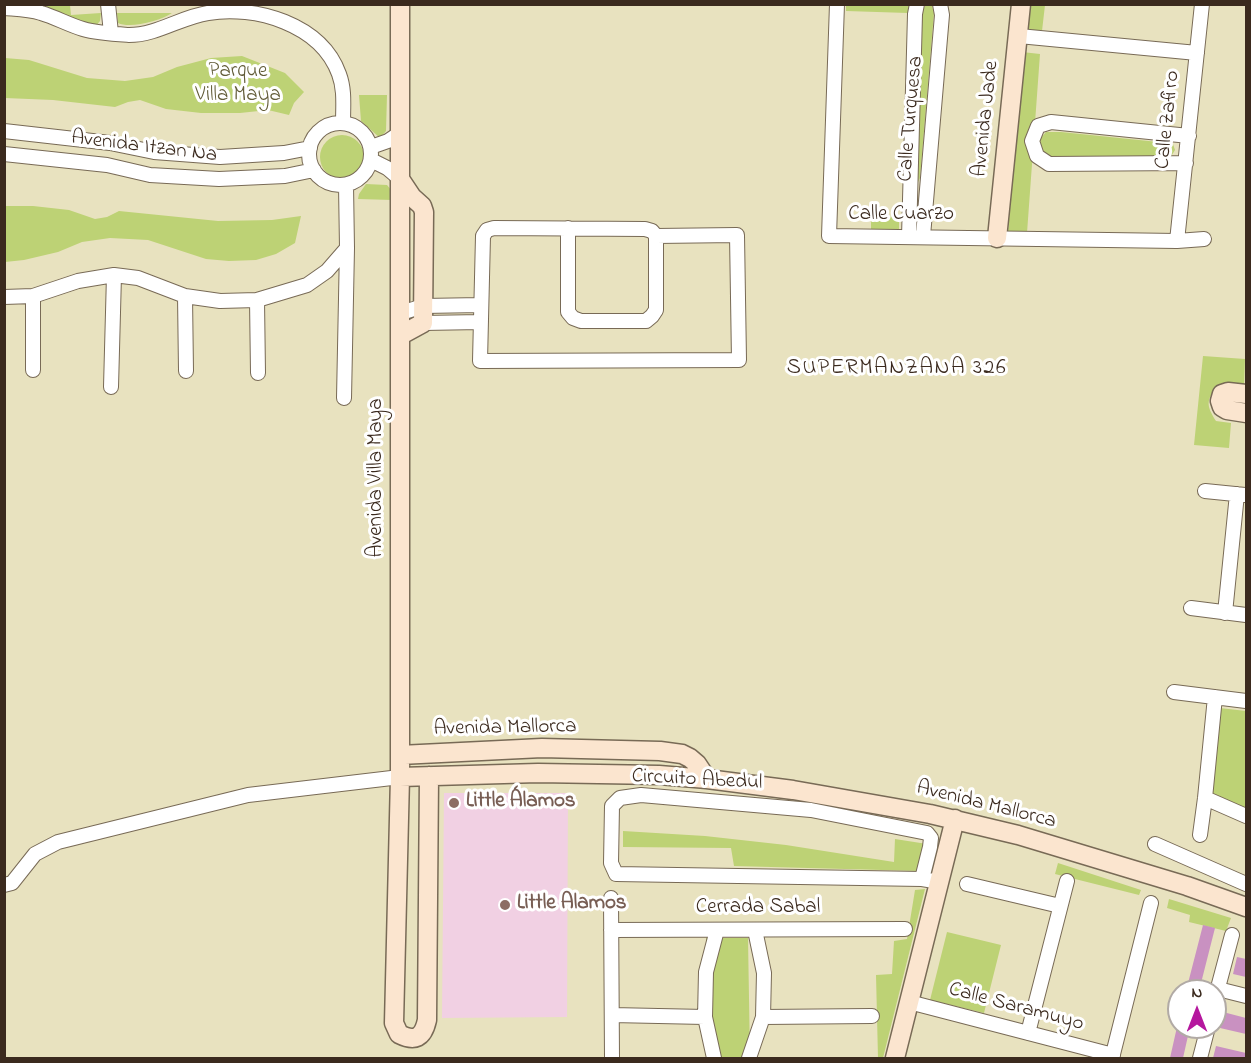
<!DOCTYPE html>
<html>
<head>
<meta charset="utf-8">
<style>
  body { margin:0 }
  #map { position:relative; width:1251px; height:1063px; overflow:hidden; background:#e8e2bf; font-family:"Indie Flower",sans-serif }
  canvas { display:block }
  .frame { position:absolute; inset:0; border:6px solid #3b2a1e; pointer-events:none }
  .north { position:absolute; left:1167px; top:979px; width:60px; height:60px; box-sizing:border-box; background:#fff; border:2px solid #b1aaa5; border-radius:50%; rotate:0deg; font-size:16px; font-weight:700; line-height:24px; text-align:center; color:#3b2a1e }
  .north::after { content:''; display:block; margin:auto; width:21px; height:27px; background:#b5179e; clip-path:polygon(50% 0,100% 100%,50% 72%,0 100%) }
</style>
</head>
<body>
<div id="map">
<canvas width="1251" height="1063"></canvas>
<div class="frame"></div>
<div class="north">N</div>
</div>
<script>
const context = document.querySelector('canvas').getContext('2d');
context.lineJoin = 'round';
function paint(path, color) {
  context.fillStyle = color;
  context.fill(path, 'evenodd');
}
function trace(path, color, width, dash) {
  context.strokeStyle = color;
  context.lineWidth = width;
  context.lineCap = dash ? 'butt' : 'round';
  context.setLineDash(dash || []);
  context.stroke(path);
}
function write(font, color, halo, rows, align = 'center') {
  context.font = font + ' "Indie Flower",sans-serif';
  context.lineWidth = 6;
  context.setLineDash([]);
  context.textBaseline = 'middle';
  context.strokeStyle = halo;
  context.fillStyle = color;
  for (const [text, x, y, turn = 0] of rows) {
    context.save();
    context.translate(x, y);
    context.rotate((+turn || 0) * Math.PI / 180);
    context.textAlign = isNaN(turn) ? turn : align;
    if (halo) context.strokeText(text, 0, 0);
    context.fillText(text, 0, 0);
    context.restore();
  }
}
paint(new Path2D(`
  M444,793H568L567,1017L442,1018Z`), '#f1d0e3');
paint(new Path2D(`
  M42,5H70L71,15L101,13L100,21L95,27L77,22Z
  M846,5H911L908,13L846,11Z
  M1027,5H1045L1042,31L1024,29Z
  M925,6H932L934,13L920,178L917,184L915,178L921,14Z
  M117,13H172C160,21 130,29 118,23Z
  M1022,52L1040,54L1027,233H1008Z
  M242,56L285,73L304,92L294,103L289,115L268,110L240,113H201L166,109L140,100L128,102L115,107L53,100L5,98V58L29,60L87,78L125,81L153,77L177,67L211,58Z
  M359,95H387L386,131L380,138L361,121Z
  M1046,132H1061L1168,143L1173,144L1175,150L1170,158L1047,157L1040,151L1039,140Z
  M320 157a22 22 0 1 1 44 0a22 22 0 1 1-44 0Z
  M366,184L387,185L392,191V200L358,199L359,194Z
  M5,206H33L69,210L95,219L107,217L119,211L218,221L272,220L301,216L295,243L276,254L256,260L229,261L206,259L148,240L110,238L82,242L58,252L24,260L5,262Z
  M871,216L899,217V232L871,231Z
  M1203,356L1245,359L1244,388L1215,389C1205,402 1208,408 1216,421L1231,423L1229,448L1194,445Z
  M1211,707L1246,711V810L1203,791Z
  M623,831L705,836L786,845L894,862L895,839L927,844L919,871L734,866L731,848L623,847Z
  M1058,863L1141,890L1139,895L1055,874Z
  M925,889L883,1058H878L876,975L892,974L894,941L907,939L915,890Z
  M1169,899L1231,918L1226,931L1189,922L1190,915L1167,908Z
  M947,932L1001,945L984,1013L930,1000Z
  M706,938H748L750,1058H711Z`), '#bdd275');
paint(new Path2D(`
  M1203,925L1215,928L1199,991H1186Z
  M1237,957L1246,959V977L1233,974Z
  M1223,1012L1246,1018V1034L1220,1028Z
  M1177,1027H1190L1183,1058H1170Z
  M1216,1046L1246,1053V1058H1213Z`), '#c991c1');
const street = new Path2D(`
  M108,4L111,33
  M837,4L829,236L1177,241L1204,239
  M4,8C16,9 29,9 41,13C55,17 69,25 83,29C97,33 114,34 129,35C157,35 181,17 208,13C255,5 321,24 339,74C345,90 343,106 343,123
  M1019,36L1197,53
  M309 154a31 31 0 1 1 62 0a31 31 0 1 1-62 0Z
  M4,131L110,143L154,152L220,157L284,153L310,148
  M371,147L388,141L400,133
  M4,154L107,165L150,175L219,179L285,176L314,170
  M371,160L387,168L400,179
  M1186,163L1049,164L1037,156L1032,141L1038,126L1051,122L1189,136
  M568,228V312L573,318L581,321H646L652,316L656,310V236L652,231L645,229L494,228L487,230L483,236L480,361L739,360L737,235L656,236
  M923,236L942,15L940,4
  M909,237L915,14L917,4
  M1177,241L1202,4
  M33,296V370
  M185,296L186,371
  M4,297L33,296L78,281L114,275L138,278L185,296L220,301L257,300L307,285L327,271L347,248L346,185
  M257,300L258,373
  M401,313L423,306L481,305
  M423,323L481,322
  M111,387L114,275
  M344,398L347,248
  M1205,491L1245,495
  M1191,608L1246,615
  M1225,613L1237,494
  M1174,692L1246,701
  M1205,798L1246,816
  M1200,835L1205,798L1215,697
  M1155,844L1246,884
  M922,879L930,847L931,838L927,833L811,810L641,795L620,798L612,806L611,863L616,874L922,879L940,882
  M967,884L1060,906
  M4,885L12,883L35,854L58,842L248,795L400,777
  M611,898L612,1058
  M611,930L905,929
  M1218,989L1246,996
  M1215,999L1232,935
  M909,1002L1113,1055
  M612,1015L705,1017
  M763,1017L872,1016
  M1028,1033L1067,881
  M714,1058L705,1017L706,972L717,930
  M749,1058L763,1017L764,973L755,930
  M1112,1058L1151,903
  M1200,1058L1208,1027`);
const secondary = new Path2D(`
  M400,4V777L394,1023L399,1034C415,1042 423,1038 427,1020L429,776
  M400,179L412,197L422,206L424,212L423,323L401,335
  M997,238L1021,4
  M1246,394L1228,392L1222,394L1220,401L1222,407L1227,410L1246,413
  M400,755L542,748L660,751L682,754L690,758L697,764L707,779
  M400,777L538,773L659,775L707,779L793,790L930,814L1018,835L1187,886L1246,907
  M895,1058L955,819`);
trace(street, '#786a56', 16);
trace(secondary, '#786a56', 21);
trace(street, '#fff', 14);
trace(secondary, '#fbe5cf', 18);
for (const [x, y, r, color] of [
  [454,803,6,"#8d6e63"],
  [505,905,6,"#8d6e63"]
]) {
  const dot = new Path2D();
  dot.arc(x, y, r, 0, 2 * Math.PI);
  context.fillStyle = color;
  context.fill(dot);
  trace(dot, '#fff', 2);
}
write('21px', '#625c38', '#fff', [
  ["Parque",238,73],
  ["Villa Maya",238,97]
]);
write('21px', '#3b2a1e', '#fff', [
  ["Calle Turquesa",912,119,-85],
  ["Avenida Jade",987,119,-84],
  ["Calle Zafiro",1169,120,-84],
  ["Avenida Itzan Na",144,148,7],
  ["Calle Cuarzo",901,216],
  ["Avenida Villa Maya",378,478,-90],
  ["Avenida Mallorca",505,729,-1],
  ["Circuito Abedul",697,781,3],
  ["Avenida Mallorca",986,806,14],
  ["Cerrada Sabal",758,909],
  ["Calle Saramuyo",1016,1008,15]
]);
write('bold 21px', '#785e54', '#fff', [
  ["Little Álamos",466,803],
  ["Little Alamos",517,905]
], 'left');
context.letterSpacing = '1.5px';
write('22px', '#3b2a1e', '#fff', [
  ["SUPERMANZANA 326",897,369]
]);
context.letterSpacing = '0px';
</script>
</body>
</html>
